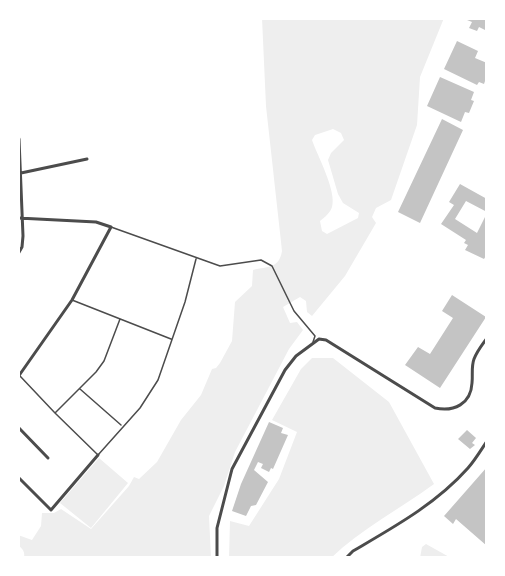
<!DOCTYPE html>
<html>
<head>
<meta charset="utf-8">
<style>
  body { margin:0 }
  #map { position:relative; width:505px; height:576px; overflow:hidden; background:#fff; font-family:"Varela Round",sans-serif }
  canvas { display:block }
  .frame { position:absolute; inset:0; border:20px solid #fff; pointer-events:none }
</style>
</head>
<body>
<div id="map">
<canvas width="505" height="576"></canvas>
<div class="frame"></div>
</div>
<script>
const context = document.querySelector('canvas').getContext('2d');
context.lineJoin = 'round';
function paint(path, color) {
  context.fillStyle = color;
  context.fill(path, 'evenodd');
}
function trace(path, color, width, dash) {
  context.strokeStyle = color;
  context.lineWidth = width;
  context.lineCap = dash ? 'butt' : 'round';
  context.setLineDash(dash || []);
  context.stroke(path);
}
paint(new Path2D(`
  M262,18H444L420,77L417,125L391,200L376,208L372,217L376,223L345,276L312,316L307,312L306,301L300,297L283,307L290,323L297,322L303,330L289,349L235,452L224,486L209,516L211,558H24C25,552 23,549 18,545V535L32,540L41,526L42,513H54L61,509L91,529L129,486L134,477L139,479L157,462L181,420L201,395L212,369L216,368L220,363L232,341L235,302L252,286L253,270C268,266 279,269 282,251L266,106ZM333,129L341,133L344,140L331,153L328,160L338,194L343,203L359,213L358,218L327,234L322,231L320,221C325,217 330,213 332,207C337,191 317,155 312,140L315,135Z
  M312,358H333L389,402L434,484C400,509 361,529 331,558H229L230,521L249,526L279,479L297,432L272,420L301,369Z
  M99,458L128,483L91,528L60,503Z
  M426,544L451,558H420L422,547Z`), '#eee');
paint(new Path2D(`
  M462,18H487V31L479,27L477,31L469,28L472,22Z
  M457,41L478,51L475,58L487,63V75L484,84L479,82L477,85L444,69Z
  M440,77L474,92L471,100L474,101L469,113L465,112L461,122L427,106Z
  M442,119L463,130L420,223L398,212Z
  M460,184L487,199V212L466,201L455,219L477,233L487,213V254L484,259L465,250L468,245L464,243L466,240L441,224L454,205L449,202Z
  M452,295L486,317L440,388L405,365L418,347L430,354L453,318L442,311Z
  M269,422L283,428L281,433L288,435L273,469L271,468L269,472L261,468L263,464L258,462L254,470L268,482L256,505L251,506L246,516L232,511L241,484Z
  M467,430L476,438L472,443L475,445L470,449L458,439Z
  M487,467V546L456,519L453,524L444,516Z`), '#c4c4c4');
trace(new Path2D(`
  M111,227L220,266L261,260L272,266L294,311L315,336L313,342
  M72,300L171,339
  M20,376L55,413L98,455L140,408L158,380L185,302L196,259
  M80,389L121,425
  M55,413L96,372L104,361L120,319`), '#4c4c4c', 1.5);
trace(new Path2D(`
  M21,173L87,159
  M18,218L96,222L111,227L72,300L18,377
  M18,254L22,247L23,236L19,139
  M18,427L48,458
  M18,477L51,510L98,455
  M217,558V528L232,469L285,370L296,356L319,339L326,340L435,408C454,412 471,404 472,383C473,375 471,367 474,359C477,351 482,345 487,338
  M346,558L353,551C394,527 436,504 468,468C475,460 481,450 487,441`), '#4c4c4c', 3);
</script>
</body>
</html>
